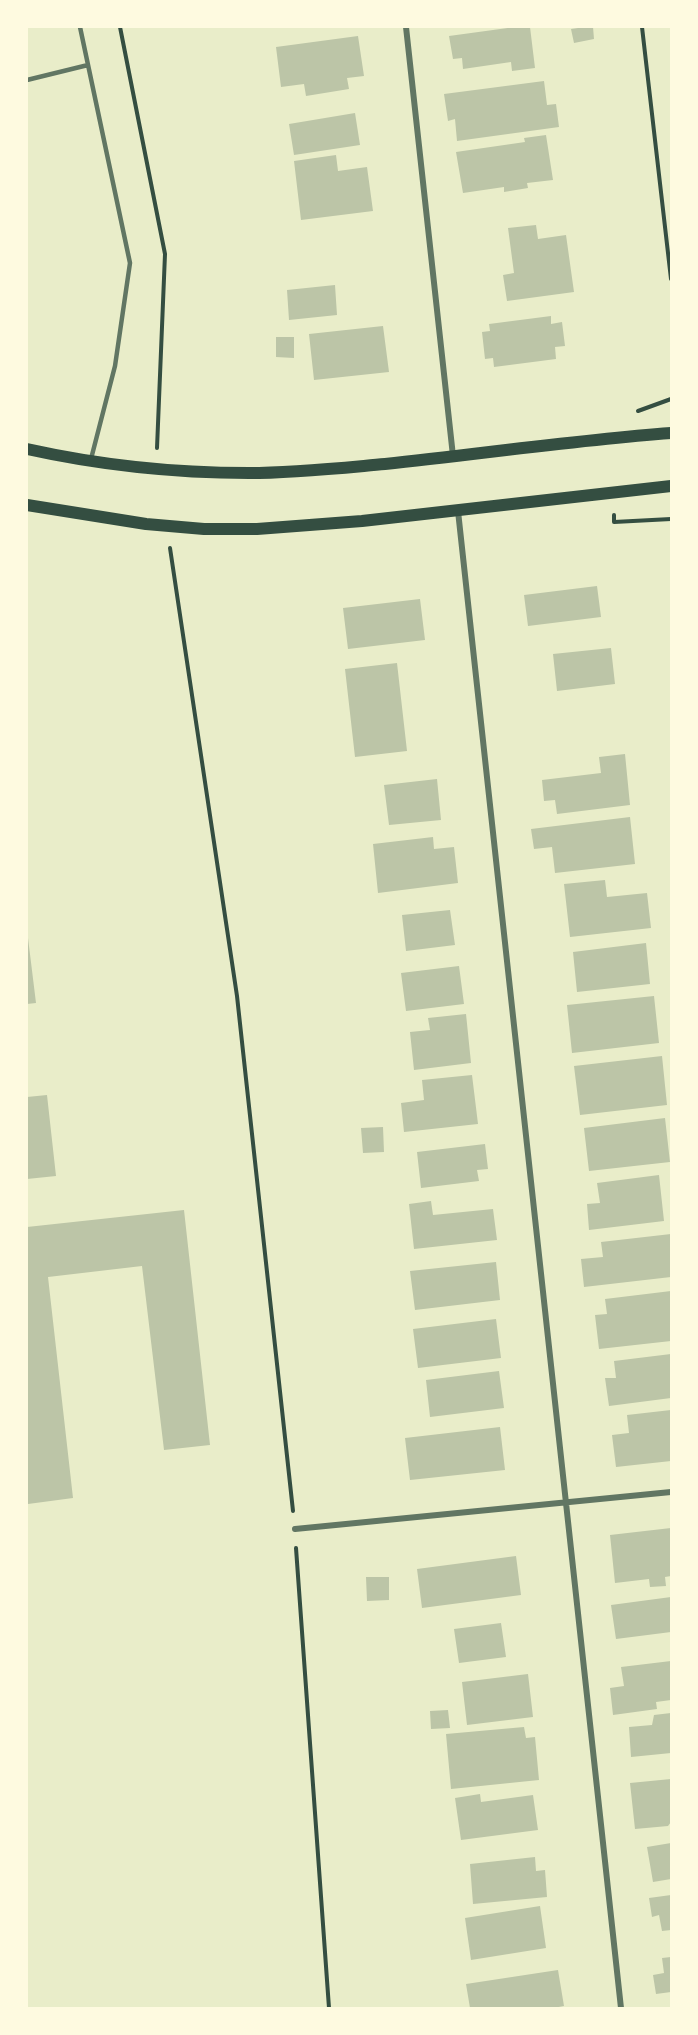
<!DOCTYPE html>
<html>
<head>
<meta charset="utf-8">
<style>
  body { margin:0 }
  #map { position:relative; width:698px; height:2035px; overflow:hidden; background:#e9edc9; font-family:"Fira Sans",sans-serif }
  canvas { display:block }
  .frame { position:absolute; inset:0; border:28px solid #fefae0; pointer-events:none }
</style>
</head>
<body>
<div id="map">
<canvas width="698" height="2035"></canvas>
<div class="frame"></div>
</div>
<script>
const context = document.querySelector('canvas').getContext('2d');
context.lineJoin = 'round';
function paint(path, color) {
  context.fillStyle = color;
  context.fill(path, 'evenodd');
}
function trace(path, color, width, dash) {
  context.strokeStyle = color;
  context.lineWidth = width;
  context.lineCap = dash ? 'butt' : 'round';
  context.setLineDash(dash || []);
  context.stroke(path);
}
paint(new Path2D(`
  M515,27H530L535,68L512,71L511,62L463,69L462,58L453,59L449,36Z
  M585,27H593L594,39L574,43L571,29Z
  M358,36L364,76L347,78L349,89L306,96L304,84L281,87L276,47Z
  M544,81L547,105L556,104L559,127L457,141L455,119L448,121L444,94Z
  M355,113L360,145L294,155L289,124Z
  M546,135L553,180L527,183L528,188L504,192V187L463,193L456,152L525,142L524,138Z
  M336,155L338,171L367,167L373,211L301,220L294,161Z
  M536,225L538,239L566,235L574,292L507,301L503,275L514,273L508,228Z
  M335,285L337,315L289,320L287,290Z
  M551,316V324L562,322L565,346L555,347L556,359L494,367L493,358L485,359L482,332L490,331L489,324Z
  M383,326L389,372L314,380L309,334Z
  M276,337H294V358L276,357Z
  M597,586L601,617L528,626L524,595Z
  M420,599L425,640L348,649L343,608Z
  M611,648L615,684L557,691L553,654Z
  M397,663L407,751L355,757L345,669Z
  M625,754L630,805L557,814L555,800L544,801L542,780L601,773L599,757Z
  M437,779L441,820L389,825L384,785Z
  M630,817L635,864L555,873L552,847L534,849L531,829Z
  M433,837L434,849L454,847L458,883L378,893L373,844Z
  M605,880L607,897L647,893L651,928L570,937L564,884Z
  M450,910L455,945L406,951L402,915Z
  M28,938L36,1003L27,1004V939Z
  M646,943L650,984L577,992L573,952Z
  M459,966L464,1004L406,1011L401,973Z
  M654,996L659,1043L572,1053L567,1005Z
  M466,1014L471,1063L414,1070L410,1032L430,1030L428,1018Z
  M662,1056L667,1105L580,1115L574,1066Z
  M472,1075L478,1124L404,1132L401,1103L424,1100L422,1080Z
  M47,1095L56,1176L27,1179V1097Z
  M665,1118L670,1162L589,1171L584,1128Z
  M383,1127L384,1152L363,1153L361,1128Z
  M485,1144L488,1169L477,1170L479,1181L421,1188L417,1152Z
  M659,1175L664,1221L589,1230L587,1204L600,1203L597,1183Z
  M431,1201L433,1215L493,1209L497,1240L414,1249L409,1204Z
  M184,1210L210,1445L164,1450L142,1266L48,1277L73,1498L28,1504L27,1227Z
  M671,1234V1277L584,1287L581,1259L603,1257L601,1242Z
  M496,1262L500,1300L415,1310L410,1271Z
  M671,1291V1341L599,1349L595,1315L607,1314L605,1299Z
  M496,1319L501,1358L418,1368L413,1329Z
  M671,1354V1398L609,1406L605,1378H616L614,1361Z
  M499,1371L504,1408L430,1417L426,1380Z
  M671,1410V1461L616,1467L612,1435L629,1433L627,1415Z
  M500,1427L505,1470L410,1480L405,1438Z
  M671,1528V1576L665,1577L666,1586L650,1587L649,1579L615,1583L610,1535Z
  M516,1556L521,1595L422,1608L417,1569Z
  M366,1577H389V1600L367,1601Z
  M671,1597V1632L616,1639L611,1605Z
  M501,1623L506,1657L459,1663L454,1629Z
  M671,1661V1700L656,1702L657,1709L613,1715L610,1688L624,1686L621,1667Z
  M528,1674L533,1717L467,1725L462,1682Z
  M448,1710L450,1728L431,1729L430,1711Z
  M671,1713V1753L631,1757L629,1727L652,1725L654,1715Z
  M524,1727L526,1738L535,1737L539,1780L451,1789L446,1734Z
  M671,1779V1822L668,1826L635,1829L630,1783Z
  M480,1794L481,1802L533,1795L538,1830L461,1840L455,1798Z
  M671,1843V1879L653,1882L647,1847Z
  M535,1857L536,1871L545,1870L547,1897L473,1904L470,1864Z
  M671,1895V1930L662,1931L659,1915L652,1917L649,1898Z
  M540,1906L546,1948L471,1960L465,1918Z
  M671,1957V1992L656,1994L653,1975L664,1973L662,1958Z
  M558,1970L564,2006L553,2008H470L466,1984Z`), '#bcc5a7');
trace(new Path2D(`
  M120,27L165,254L157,448
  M642,27L671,279
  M638,411L671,399
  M614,515V522L671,519
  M170,548L237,996L293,1511
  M296,1548L329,2008`), '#344e41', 4);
trace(new Path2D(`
  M80,27L130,263L115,366L91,459
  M27,80L88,65`), '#617663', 4.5);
trace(new Path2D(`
  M406,27L453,456
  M458,511L621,2008
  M295,1529L671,1492`), '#617663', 6);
trace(new Path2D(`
  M27,449C99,465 175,473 249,473C294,473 340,468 385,464C481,454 576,440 671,433
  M27,505L146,524L204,529H257L362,521L671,486`), '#344e41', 12);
</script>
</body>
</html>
